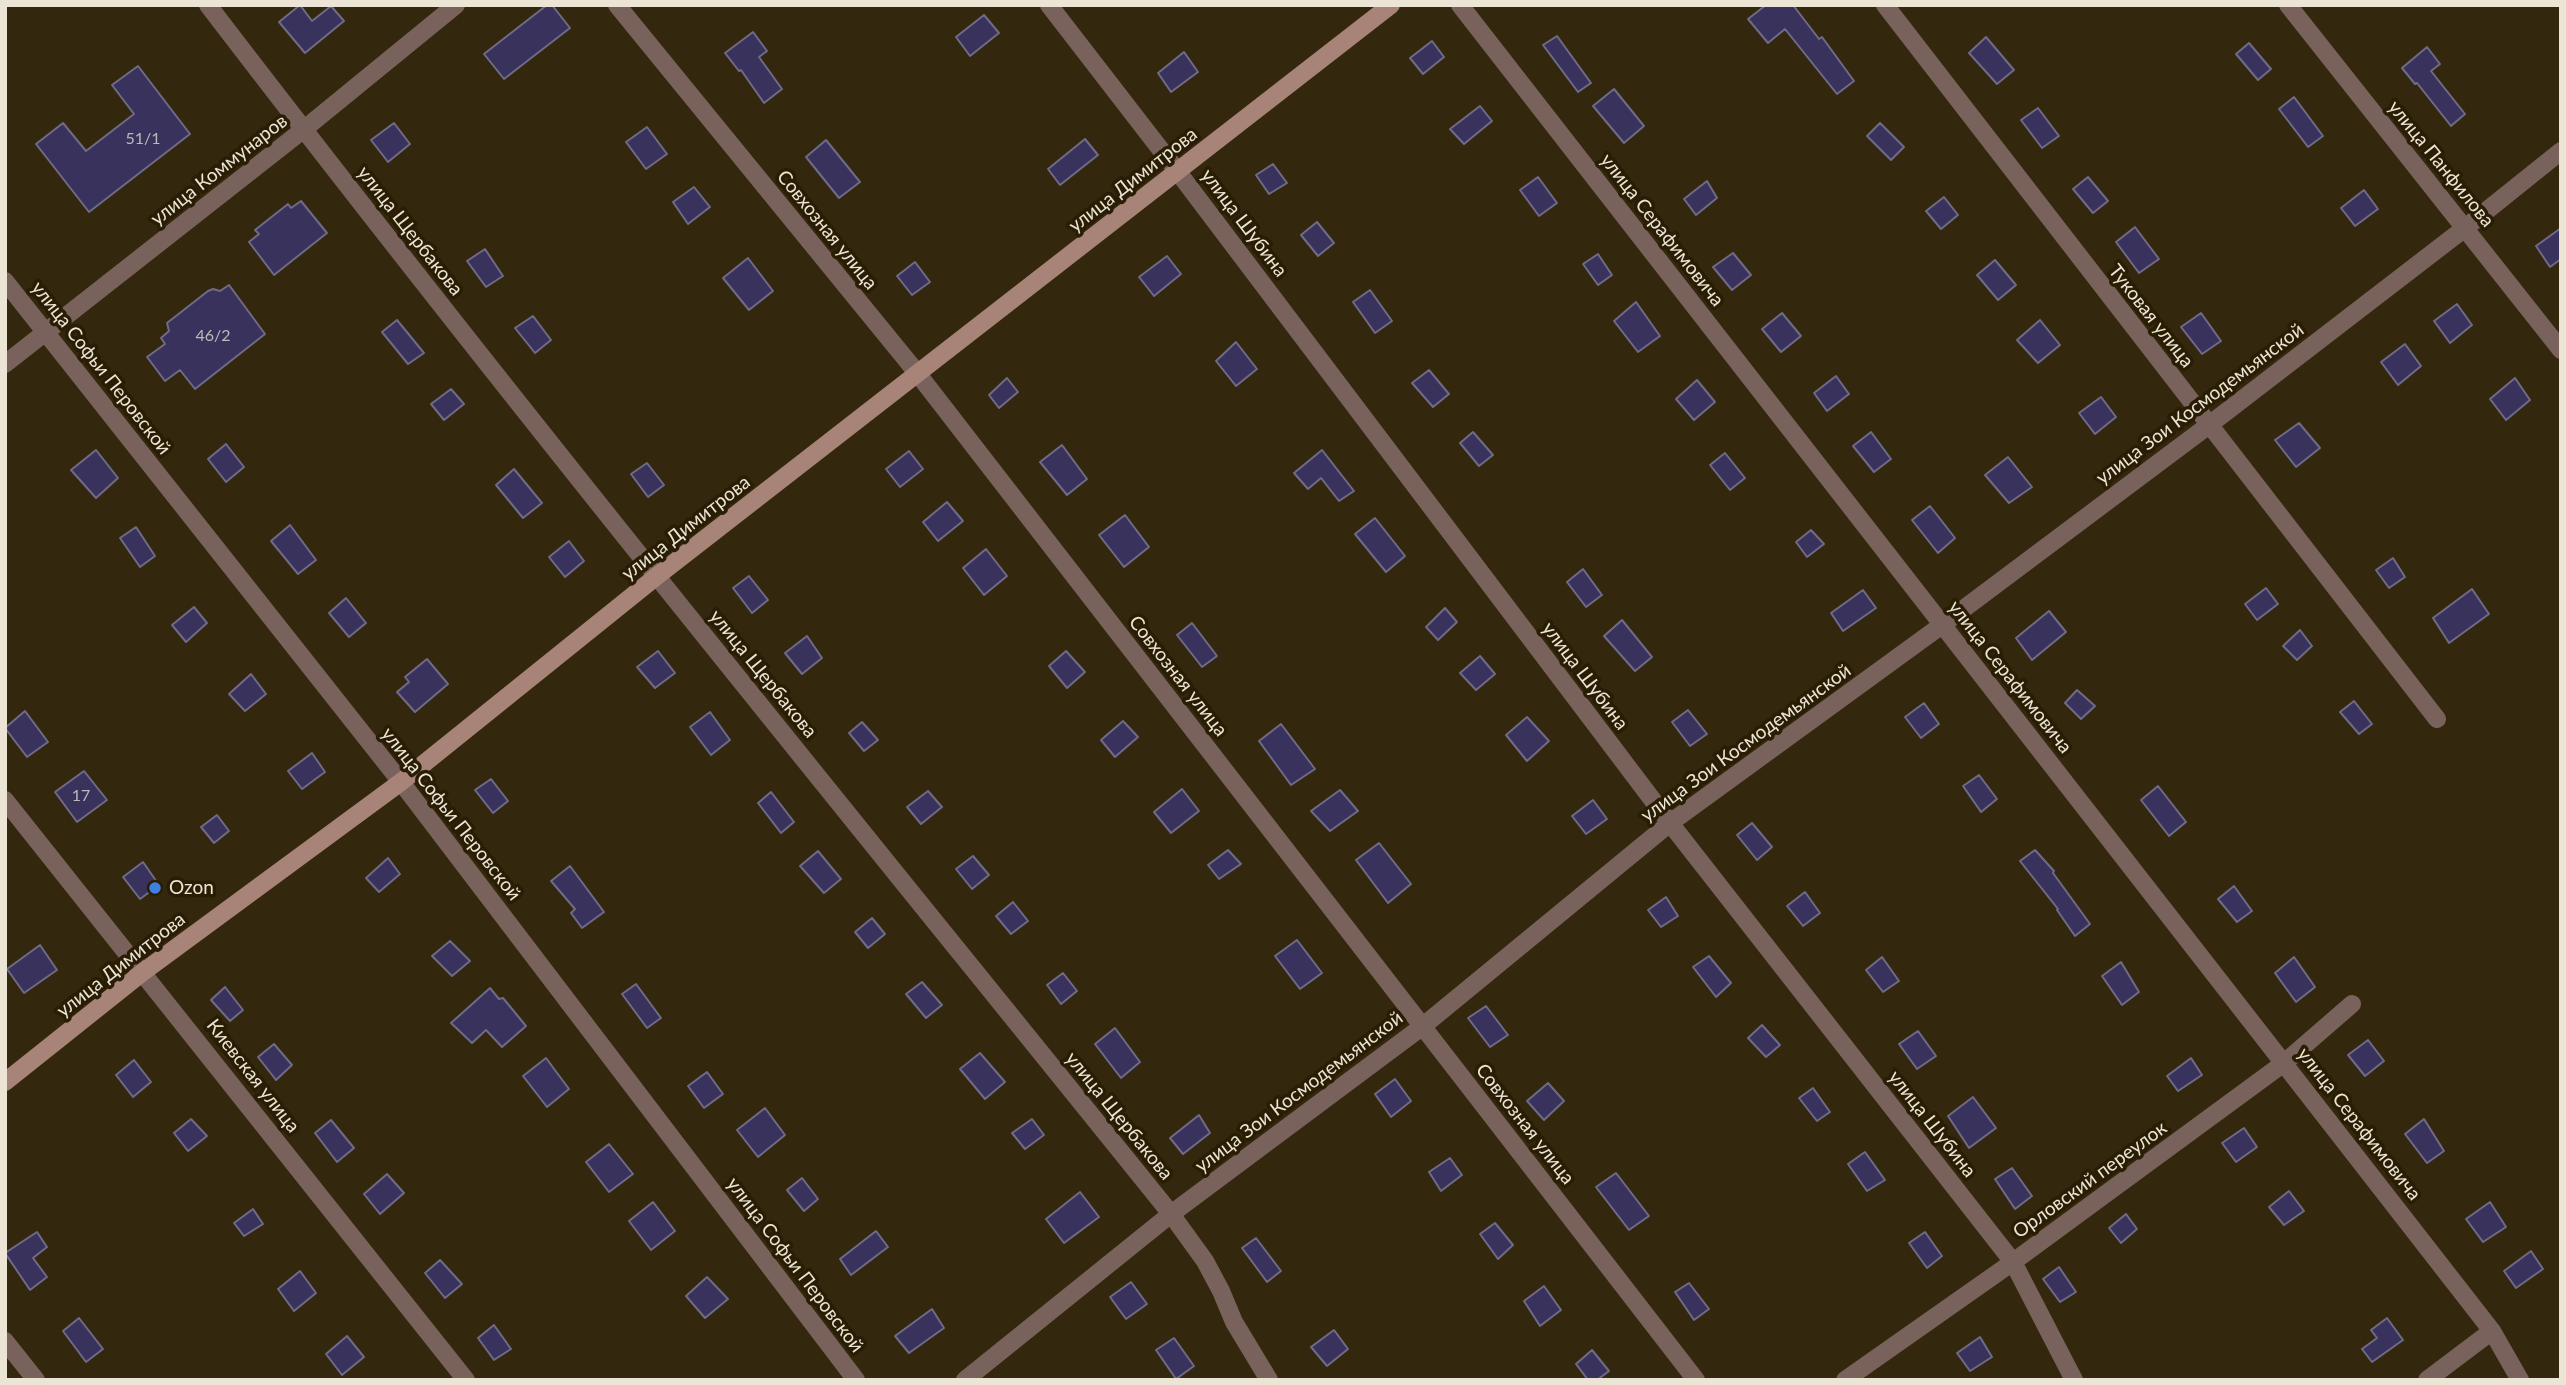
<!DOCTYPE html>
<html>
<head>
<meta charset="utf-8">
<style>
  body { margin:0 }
  #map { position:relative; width:2566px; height:1385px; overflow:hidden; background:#33270d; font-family:Lato,sans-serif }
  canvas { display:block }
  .frame { position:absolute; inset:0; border:7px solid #ece4d5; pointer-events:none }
</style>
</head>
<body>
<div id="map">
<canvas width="2566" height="1385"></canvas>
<div class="frame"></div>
</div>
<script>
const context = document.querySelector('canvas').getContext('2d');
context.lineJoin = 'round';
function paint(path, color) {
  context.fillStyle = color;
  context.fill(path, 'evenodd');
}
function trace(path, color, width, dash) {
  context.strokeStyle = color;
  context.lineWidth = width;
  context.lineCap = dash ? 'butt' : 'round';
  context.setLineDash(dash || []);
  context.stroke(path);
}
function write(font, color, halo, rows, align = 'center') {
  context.font = font + ' Lato,sans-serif';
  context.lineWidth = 7;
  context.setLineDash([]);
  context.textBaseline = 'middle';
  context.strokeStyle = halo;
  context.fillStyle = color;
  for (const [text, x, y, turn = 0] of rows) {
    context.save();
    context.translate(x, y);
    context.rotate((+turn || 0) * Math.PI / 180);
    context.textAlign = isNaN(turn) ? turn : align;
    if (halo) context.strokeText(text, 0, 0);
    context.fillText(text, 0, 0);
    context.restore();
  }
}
const building = new Path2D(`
  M300,5L312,21L331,6L344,21L305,53L279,22Z
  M547,5H552L570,28L504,79L484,54Z
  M1766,5H1793L1819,39L1822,37L1854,81L1837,94L1785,29L1768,43L1748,19Z
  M984,15L999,33L970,56L956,37Z
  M753,32L767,51L759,57L782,89L764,103L741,70L739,71L725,53Z
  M1557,36L1591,83L1578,92L1543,45Z
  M1986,37L2014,70L1997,84L1969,53Z
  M1432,41L1444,57L1423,74L1410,58Z
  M2249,43L2271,69L2258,80L2236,54Z
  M2427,47L2440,64L2431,71L2465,114L2451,126L2417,83L2415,84L2402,68Z
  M1184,52L1198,72L1171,92L1158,73Z
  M138,66L190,134L89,212L36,144L63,123L86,151L134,114L112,85Z
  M1614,89L1644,126L1624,143L1593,106Z
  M2294,97L2323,136L2308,147L2279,109Z
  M1480,106L1492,121L1464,144L1450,129Z
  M2038,108L2059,136L2042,148L2021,120Z
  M394,123L410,144L388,162L371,140Z
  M1880,123L1904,147L1891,160L1867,136Z
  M647,127L667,154L646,169L626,142Z
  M1085,139L1098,155L1060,185L1048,169Z
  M826,140L860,182L839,198L806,157Z
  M1273,164L1287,183L1269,194L1256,175Z
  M1538,177L1557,203L1539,216L1520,190Z
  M2088,177L2108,201L2093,213L2073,189Z
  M1707,181L1717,198L1696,215L1684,199Z
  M694,187L710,207L688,224L673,202Z
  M2364,190L2378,209L2355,226L2341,208Z
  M1944,197L1958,215L1941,229L1926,211Z
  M301,201L327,233L274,275L249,242L259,234L255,230L288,204L291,208Z
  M1317,222L1334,243L1318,256L1301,235Z
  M2135,227L2159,259L2139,273L2116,242Z
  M2561,228V259L2550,267L2536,246Z
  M485,249L503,276L486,287L467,261Z
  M1733,253L1751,275L1732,290L1713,267Z
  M1598,254L1612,275L1598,285L1583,264Z
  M1167,256L1181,274L1154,296L1139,277Z
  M748,258L773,291L749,310L723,278Z
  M1995,260L2016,285L1998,300L1977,275Z
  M915,262L930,282L912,295L897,276Z
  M229,285L265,334L195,389L180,370L165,381L147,357L165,344L161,338L169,331L167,323L208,291L213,289L220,291Z
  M1370,290L1392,321L1375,333L1353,302Z
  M1636,302L1660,336L1638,352L1614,321Z
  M2457,304L2472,325L2450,343L2434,321Z
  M1782,313L1801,336L1781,352L1762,329Z
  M2201,313L2221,341L2202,354L2181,327Z
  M533,316L551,340L535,353L515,328Z
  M397,320L424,353L408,364L382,332Z
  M2040,320L2060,345L2038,363L2017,340Z
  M1236,342L1257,369L1236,386L1216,361Z
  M2405,344L2421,366L2398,385L2381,362Z
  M1429,370L1449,394L1433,407L1412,383Z
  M1836,376L1849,394L1827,411L1814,393Z
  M1007,378L1018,392L999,408L989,395Z
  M2515,378L2530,400L2506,420L2490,399Z
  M1697,380L1715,402L1694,420L1676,399Z
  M451,389L464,404L444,420L431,404Z
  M2101,397L2116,417L2095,434L2079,413Z
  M2299,423L2320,448L2296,467L2275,440Z
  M1473,432L1493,455L1479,466L1460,443Z
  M1871,432L1891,459L1874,472L1853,446Z
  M226,444L244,467L226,482L208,459Z
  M1062,445L1087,479L1067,495L1040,462Z
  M96,450L118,478L96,498L71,470Z
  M1322,450L1354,491L1339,501L1321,478L1308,489L1294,473Z
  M909,451L923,469L900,487L886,469Z
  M1725,453L1745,478L1730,490L1710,465Z
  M2008,457L2032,487L2009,503L1985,475Z
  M647,463L664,485L648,497L631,474Z
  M514,469L542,503L523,518L496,485Z
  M947,502L963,521L938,541L923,522Z
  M1930,506L1955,538L1938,553L1912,520Z
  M1125,515L1149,547L1124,567L1099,535Z
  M1375,518L1405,556L1386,572L1355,534Z
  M290,525L316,560L298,574L271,541Z
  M136,527L155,556L140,567L120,538Z
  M1811,530L1824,544L1807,557L1796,542Z
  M569,541L584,561L565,577L549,557Z
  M986,549L1007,576L984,595L963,568Z
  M2393,558L2405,577L2389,588L2376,570Z
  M1583,569L1602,595L1586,607L1567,582Z
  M749,576L768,600L752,613L733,588Z
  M2266,588L2278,604L2257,620L2245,604Z
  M2472,589L2489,614L2449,643L2433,618Z
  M1863,590L1876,608L1843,631L1831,613Z
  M346,598L366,623L349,637L329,613Z
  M194,607L207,623L186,642L172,625Z
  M1445,608L1457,622L1438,640L1426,627Z
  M2049,611L2066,632L2032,660L2016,638Z
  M1622,620L1652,657L1635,671L1604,636Z
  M1192,623L1217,656L1202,667L1177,635Z
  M2300,630L2312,646L2297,660L2283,646Z
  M807,636L822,658L802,674L785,653Z
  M658,651L675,673L655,688L637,667Z
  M1066,651L1085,672L1067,688L1049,666Z
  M1480,656L1495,674L1476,690L1460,673Z
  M427,659L448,684L415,712L397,692L409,682L405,677Z
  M251,674L266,694L245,711L229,694Z
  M2077,690L2095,706L2081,719L2065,703Z
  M2354,701L2372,724L2359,734L2340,712Z
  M1924,703L1939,724L1921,738L1905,717Z
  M1688,710L1707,734L1690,746L1672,722Z
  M25,711L48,742L27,757L5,728Z
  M710,712L730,740L711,755L690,727Z
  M1527,717L1549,741L1527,761L1506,735Z
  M1123,721L1138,737L1115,757L1101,740Z
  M862,722L878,740L864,751L849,733Z
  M1281,724L1315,769L1291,785L1259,741Z
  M312,753L325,772L302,789L288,771Z
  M84,771L107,800L77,822L55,792Z
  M1979,775L1997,799L1981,812L1963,786Z
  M491,779L508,801L493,813L475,790Z
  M2158,786L2186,822L2169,836L2141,800Z
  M1182,789L1199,811L1171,833L1154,812Z
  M1340,790L1358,811L1330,831L1311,811Z
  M928,791L942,807L921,824L907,807Z
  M771,792L794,822L781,833L758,803Z
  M1593,800L1607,819L1586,834L1572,816Z
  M217,815L229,831L214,843L201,827Z
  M1752,823L1772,847L1757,860L1737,835Z
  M1379,843L1411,884L1388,903L1356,860Z
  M1228,850L1241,864L1219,879L1208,865Z
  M2035,850L2054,871L2053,873L2090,924L2075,936L2057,910L2058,909L2020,861Z
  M818,851L841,879L824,893L800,866Z
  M973,856L989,875L972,889L956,869Z
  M388,858L400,874L379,892L366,878Z
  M143,862L159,885L140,899L123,877Z
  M570,866L604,912L582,928L571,913L575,909L551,881Z
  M2234,886L2252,911L2237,922L2218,899Z
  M1805,892L1820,913L1803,926L1787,906Z
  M1666,897L1678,916L1661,927L1648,910Z
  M1013,902L1028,921L1011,934L996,916Z
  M872,918L885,934L868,948L855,932Z
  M1297,940L1322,973L1300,989L1275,956Z
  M450,941L470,961L452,976L432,956Z
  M40,945L57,970L24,993L7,969Z
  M1709,956L1731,983L1716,997L1693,967Z
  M1882,957L1899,981L1883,992L1866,970Z
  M2294,957L2315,987L2296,1002L2275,973Z
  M2121,962L2139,992L2122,1005L2102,976Z
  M1063,973L1077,991L1061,1004L1047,985Z
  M922,982L942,1005L926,1018L906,994Z
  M636,984L661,1018L647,1028L622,994Z
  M225,987L243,1010L230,1021L211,1000Z
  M490,988L499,999L503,998L526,1026L502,1047L486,1030L472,1043L451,1023Z
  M1486,1006L1508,1035L1490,1047L1468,1018Z
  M1762,1025L1780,1045L1766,1057L1748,1038Z
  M1115,1028L1140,1062L1121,1078L1095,1044Z
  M1918,1031L1936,1056L1917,1069L1899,1044Z
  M2368,1040L2384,1061L2365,1076L2348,1055Z
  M274,1044L292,1065L276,1080L258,1057Z
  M980,1053L1005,1082L985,1099L960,1069Z
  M546,1058L569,1089L547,1107L523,1076Z
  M2191,1058L2202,1075L2178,1091L2167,1076Z
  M134,1060L151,1082L133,1097L116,1075Z
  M707,1072L723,1094L704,1108L688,1086Z
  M1395,1079L1411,1101L1391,1117L1375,1094Z
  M1548,1083L1564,1101L1544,1120L1527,1101Z
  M1813,1088L1830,1112L1817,1121L1799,1098Z
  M1973,1097L1996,1128L1969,1148L1948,1116Z
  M765,1108L785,1135L758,1157L737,1130Z
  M1199,1115L1210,1133L1183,1154L1170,1138Z
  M191,1119L207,1136L188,1151L174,1133Z
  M1032,1119L1044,1135L1025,1149L1012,1133Z
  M2424,1119L2444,1151L2427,1163L2405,1134Z
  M331,1120L354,1148L337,1162L315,1133Z
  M2244,1128L2257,1147L2236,1162L2222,1143Z
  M609,1144L633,1174L609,1192L586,1162Z
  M1865,1152L1885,1180L1867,1191L1848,1164Z
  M1450,1158L1462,1175L1441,1191L1429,1172Z
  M2012,1168L2032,1196L2015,1209L1995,1179Z
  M1616,1173L1649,1216L1629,1230L1596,1187Z
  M387,1174L404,1193L380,1214L364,1194Z
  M802,1178L818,1199L804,1211L787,1190Z
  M2289,1191L2304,1211L2284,1225L2269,1207Z
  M1080,1192L1099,1217L1064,1243L1046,1219Z
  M653,1202L675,1231L651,1250L629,1221Z
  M2490,1202L2506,1227L2483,1242L2466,1219Z
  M253,1209L263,1224L244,1236L234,1223Z
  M2126,1214L2137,1229L2121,1243L2109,1228Z
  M1495,1223L1513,1245L1498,1259L1480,1234Z
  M876,1231L888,1247L851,1275L840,1259Z
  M37,1232L47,1247L33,1258L47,1277L30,1290L5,1253Z
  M1925,1232L1942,1256L1927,1268L1909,1243Z
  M1256,1238L1281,1271L1267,1282L1242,1248Z
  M2531,1251L2543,1269L2516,1288L2504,1271Z
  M440,1260L462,1284L445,1298L425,1273Z
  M2059,1267L2076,1292L2060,1302L2043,1279Z
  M300,1271L316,1293L294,1311L278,1289Z
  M707,1277L728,1299L705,1318L686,1296Z
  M1131,1282L1147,1304L1126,1319L1110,1297Z
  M1689,1283L1709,1309L1694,1320L1675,1292Z
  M1544,1286L1561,1310L1540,1326L1524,1301Z
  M932,1309L944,1328L909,1353L895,1336Z
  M79,1318L103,1349L86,1362L63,1331Z
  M2387,1318L2403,1340L2372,1362L2362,1349L2377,1338L2371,1330Z
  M494,1325L511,1349L494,1360L478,1338Z
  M1334,1330L1348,1349L1327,1366L1311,1347Z
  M347,1336L364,1357L342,1375L326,1354Z
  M1980,1337L1992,1357L1970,1371L1957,1353Z
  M1174,1338L1194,1366L1176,1379L1156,1350Z
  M1592,1350L1609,1371L1597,1380H1588L1576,1364Z`);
paint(building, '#39325c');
trace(building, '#6f6b87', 2);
trace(new Path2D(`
  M208,5C521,414 848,813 1171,1214L1205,1261L1221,1291L1234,1322L1269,1380
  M617,5L918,374L1696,1380
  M1049,5L1178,172L1670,823L2013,1262L2074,1380
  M1460,5L2492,1331L2520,1380
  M1885,5L2437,719
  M2288,5L2561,350
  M5,281L401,782L856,1380
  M5,364L303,130L456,5
  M5,800L466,1380
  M5,1341L36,1380
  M965,1380L1171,1214L1423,1026L1670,823L1942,625L2209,425L2465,228L2561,151
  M1845,1380L2013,1262L2284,1063L2352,1004
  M2427,1380L2492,1331`), '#7a625c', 18);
trace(new Path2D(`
  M5,1082L143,972L401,782L657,576L1391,5`), '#a88378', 18);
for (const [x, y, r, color] of [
  [155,888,7,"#3f7fe0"]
]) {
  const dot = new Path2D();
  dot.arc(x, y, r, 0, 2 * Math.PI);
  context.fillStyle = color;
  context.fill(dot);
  trace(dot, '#291d04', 2.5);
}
write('16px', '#bfb8b7', null, [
  ["51/1",143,139],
  ["46/2",213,336],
  ["17",81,796]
]);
write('19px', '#ece4d5', '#291d04', [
  ["улица Панфилова",2441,164,51],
  ["улица Коммунаров",219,170,-38],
  ["улица Димитрова",1133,180,-38],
  ["улица Шубина",1244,223,53],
  ["Совхозная улица",827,230,51],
  ["улица Серафимовича",1662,230,52],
  ["улица Щербакова",410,231,52],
  ["Туковая улица",2151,316,52],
  ["улица Софьи Перовской",101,368,52],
  ["улица Зои Космодемьянской",2200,404,-37],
  ["улица Димитрова",686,528,-38],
  ["улица Щербакова",763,674,51],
  ["Совхозная улица",1178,676,52],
  ["улица Шубина",1585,676,53],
  ["улица Серафимовича",2010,677,52],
  ["улица Зои Космодемьянской",1746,743,-36],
  ["улица Софьи Перовской",451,814,52],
  ["улица Димитрова",121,965,-38],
  ["Киевская улица",253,1076,52],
  ["улица Зои Космодемьянской",1299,1092,-37],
  ["улица Щербакова",1119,1116,51],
  ["Совхозная улица",1525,1124,52],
  ["улица Шубина",1932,1124,52],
  ["улица Серафимовича",2359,1124,52],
  ["Орловский переулок",2090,1180,-36],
  ["улица Софьи Перовской",795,1265,53]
]);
write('19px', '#ece4d5', '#291d04', [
  ["Ozon",169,888]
], 'left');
</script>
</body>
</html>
